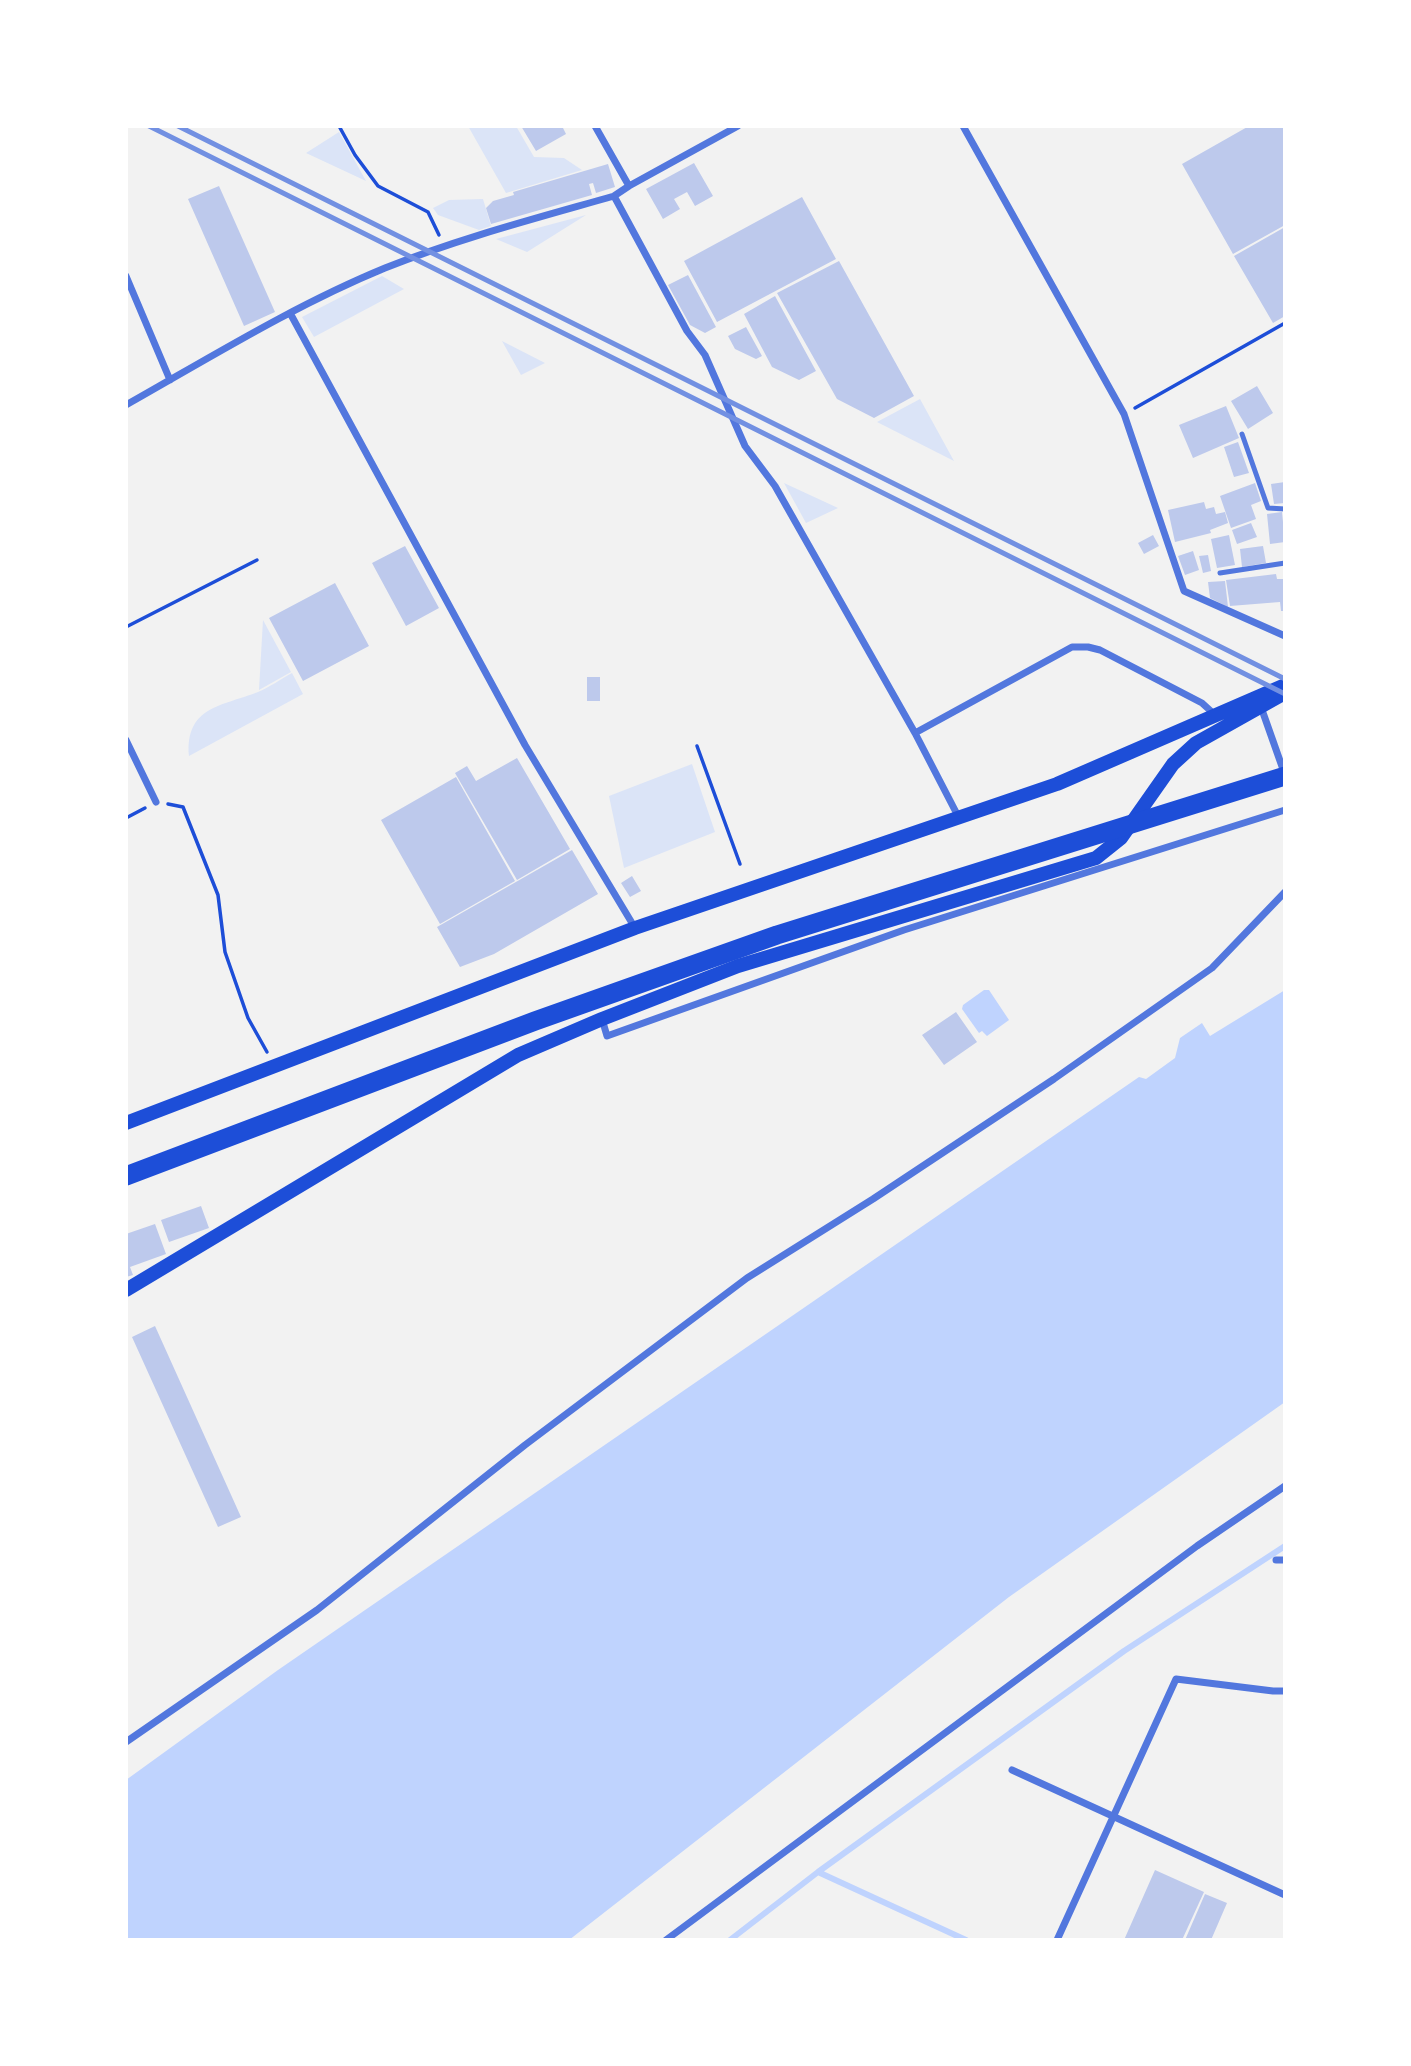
<!DOCTYPE html>
<html>
<head>
<meta charset="utf-8">
<style>
  body { margin:0 }
  #map { position:relative; width:1411px; height:2066px; overflow:hidden; background:#f2f2f2; font-family:Spectral,serif }
  canvas { display:block }
  .frame { position:absolute; inset:0; border:128px solid #fff; pointer-events:none }
</style>
</head>
<body>
<div id="map">
<canvas width="1411" height="2066"></canvas>
<div class="frame"></div>
</div>
<script>
const context = document.querySelector('canvas').getContext('2d');
context.lineJoin = 'round';
function paint(path, color) {
  context.fillStyle = color;
  context.fill(path, 'evenodd');
}
function trace(path, color, width, dash) {
  context.strokeStyle = color;
  context.lineWidth = width;
  context.lineCap = dash ? 'butt' : 'round';
  context.setLineDash(dash || []);
  context.stroke(path);
}
paint(new Path2D(`
  M468,126H516L534,157L564,158L582,170L506,193Z
  M339,132L366,181L306,153Z
  M483,199L491,226L479,230L438,215L433,208L449,200Z
  M586,215L527,252L496,239Z
  M382,276L404,289L314,337L302,317Z
  M502,341L545,363L521,375Z
  M920,399L954,461L877,422Z
  M784,483L838,508L806,523Z
  M263,620L291,672L259,690Z
  M292,673L303,694L189,756C185,706 223,706 258,692C270,687 281,679 292,673Z
  M692,764L715,832L624,868L609,796Z`), '#dbe4f7');
paint(new Path2D(`
  M984,990H989L1009,1020L987,1036L982,1031L979,1033L962,1009L963,1005Z
  M1285,990V1402L1009,1597L569,1940H126V1780L278,1670L1139,1077L1146,1079L1175,1058L1180,1038L1202,1023L1210,1036Z`), '#bfd3fe');
trace(new Path2D(`
  M818,1872L966,1940
  M730,1940L818,1872L1124,1651L1285,1546`), '#bfd3fe', 6);
paint(new Path2D(`
  M521,126H562L566,134L536,151Z
  M1249,126H1285V225L1233,254L1182,164Z
  M694,163L713,196L695,206L687,192L674,199L680,209L663,219L646,189Z
  M608,164L615,187L596,193L593,183L589,184L592,195L491,224L486,208L493,201L514,195L513,192Z
  M219,186L275,312L244,326L188,199Z
  M802,197L836,259L717,322L684,261Z
  M1285,227V316L1273,323L1234,256Z
  M839,261L914,396L874,418L837,399L777,293Z
  M688,275L716,327L705,333L690,325L668,285Z
  M775,296L816,371L799,380L772,367L744,314Z
  M746,327L762,356L756,359L735,349L728,336Z
  M1257,386L1273,413L1248,429L1231,401Z
  M1226,406L1239,438L1193,458L1179,425Z
  M1238,442L1249,473L1234,477L1224,447Z
  M1285,482V503L1274,504L1271,484Z
  M1255,483L1261,501L1251,505L1256,519L1231,528L1220,496Z
  M1204,502L1206,509L1214,507L1216,514L1225,512L1228,523L1210,530L1211,533L1175,542L1168,510Z
  M1282,512L1285,542L1270,544L1267,514Z
  M1251,523L1257,537L1237,544L1232,530Z
  M1153,535L1159,546L1144,554L1138,543Z
  M1229,535L1235,565L1217,568L1211,539Z
  M405,546L439,608L406,626L372,563Z
  M1263,546L1266,563L1242,567L1240,549Z
  M1193,551L1199,570L1185,575L1178,556Z
  M1208,555L1211,571L1203,573L1199,556Z
  M1276,574L1277,579H1285V611H1281L1280,602L1230,606L1226,580Z
  M1225,581L1228,607L1210,598L1208,582Z
  M335,583L369,646L303,681L269,618Z
  M587,677H600V701H587Z
  M517,758L570,849L517,880L455,773L467,766L476,781Z
  M456,777L515,881L440,924L381,820Z
  M572,850L598,894L494,954L460,967L437,927Z
  M632,876L641,891L630,897L621,883Z
  M956,1012L977,1042L944,1065L922,1035Z
  M201,1206L209,1228L169,1242L161,1220Z
  M155,1224L166,1254L130,1267L133,1275L126,1277V1234Z
  M155,1326L241,1517L218,1527L132,1337Z
  M1155,1870L1204,1892L1182,1940H1124Z
  M1205,1894L1227,1903L1211,1940H1185Z`), '#bdc9ec');
trace(new Path2D(`
  M339,126L355,155L378,186L428,212L439,235
  M1135,408L1285,323
  M126,627L257,560
  M697,746L740,864
  M168,804L183,807L218,895L225,952L248,1018L267,1052
  M126,818L145,808`), '#1d4ed8', 3.5);
trace(new Path2D(`
  M1242,434L1268,508L1285,509
  M1220,573L1285,563`), '#5277de', 5);
trace(new Path2D(`
  M595,126L629,186
  M963,126L1124,414L1184,591L1285,636
  M614,196L687,331L705,355L745,446L775,486L915,733L959,818
  M126,276L170,380
  M290,313L525,745L635,928
  M126,405C211,357 295,305 385,268C460,238 537,218 614,196L629,186L738,126
  M1261,707L1285,775
  M915,733L1072,647H1088L1100,650L1202,703L1214,714
  M126,740L156,802
  M602,1019L607,1036L904,930L1285,810
  M1276,1560H1285
  M126,1742L317,1610L525,1445L747,1278L873,1199L1054,1079L1212,968L1285,892
  M1012,1770L1285,1895
  M666,1940L1197,1546L1285,1486
  M1057,1940L1176,1679L1273,1691H1285`), '#5277de', 7);
trace(new Path2D(`
  M126,1123L635,928L1057,784L1283,686
  M126,1290L518,1055L602,1019L738,966L1096,858L1121,838L1173,764L1196,743L1285,693`), '#1d4ed8', 14);
trace(new Path2D(`
  M126,1176L535,1021L777,935L1285,776`), '#1d4ed8', 19);
trace(new Path2D(`
  M149,126L1285,694
  M178,126L1285,679`), '#7290e2', 5);
</script>
</body>
</html>
